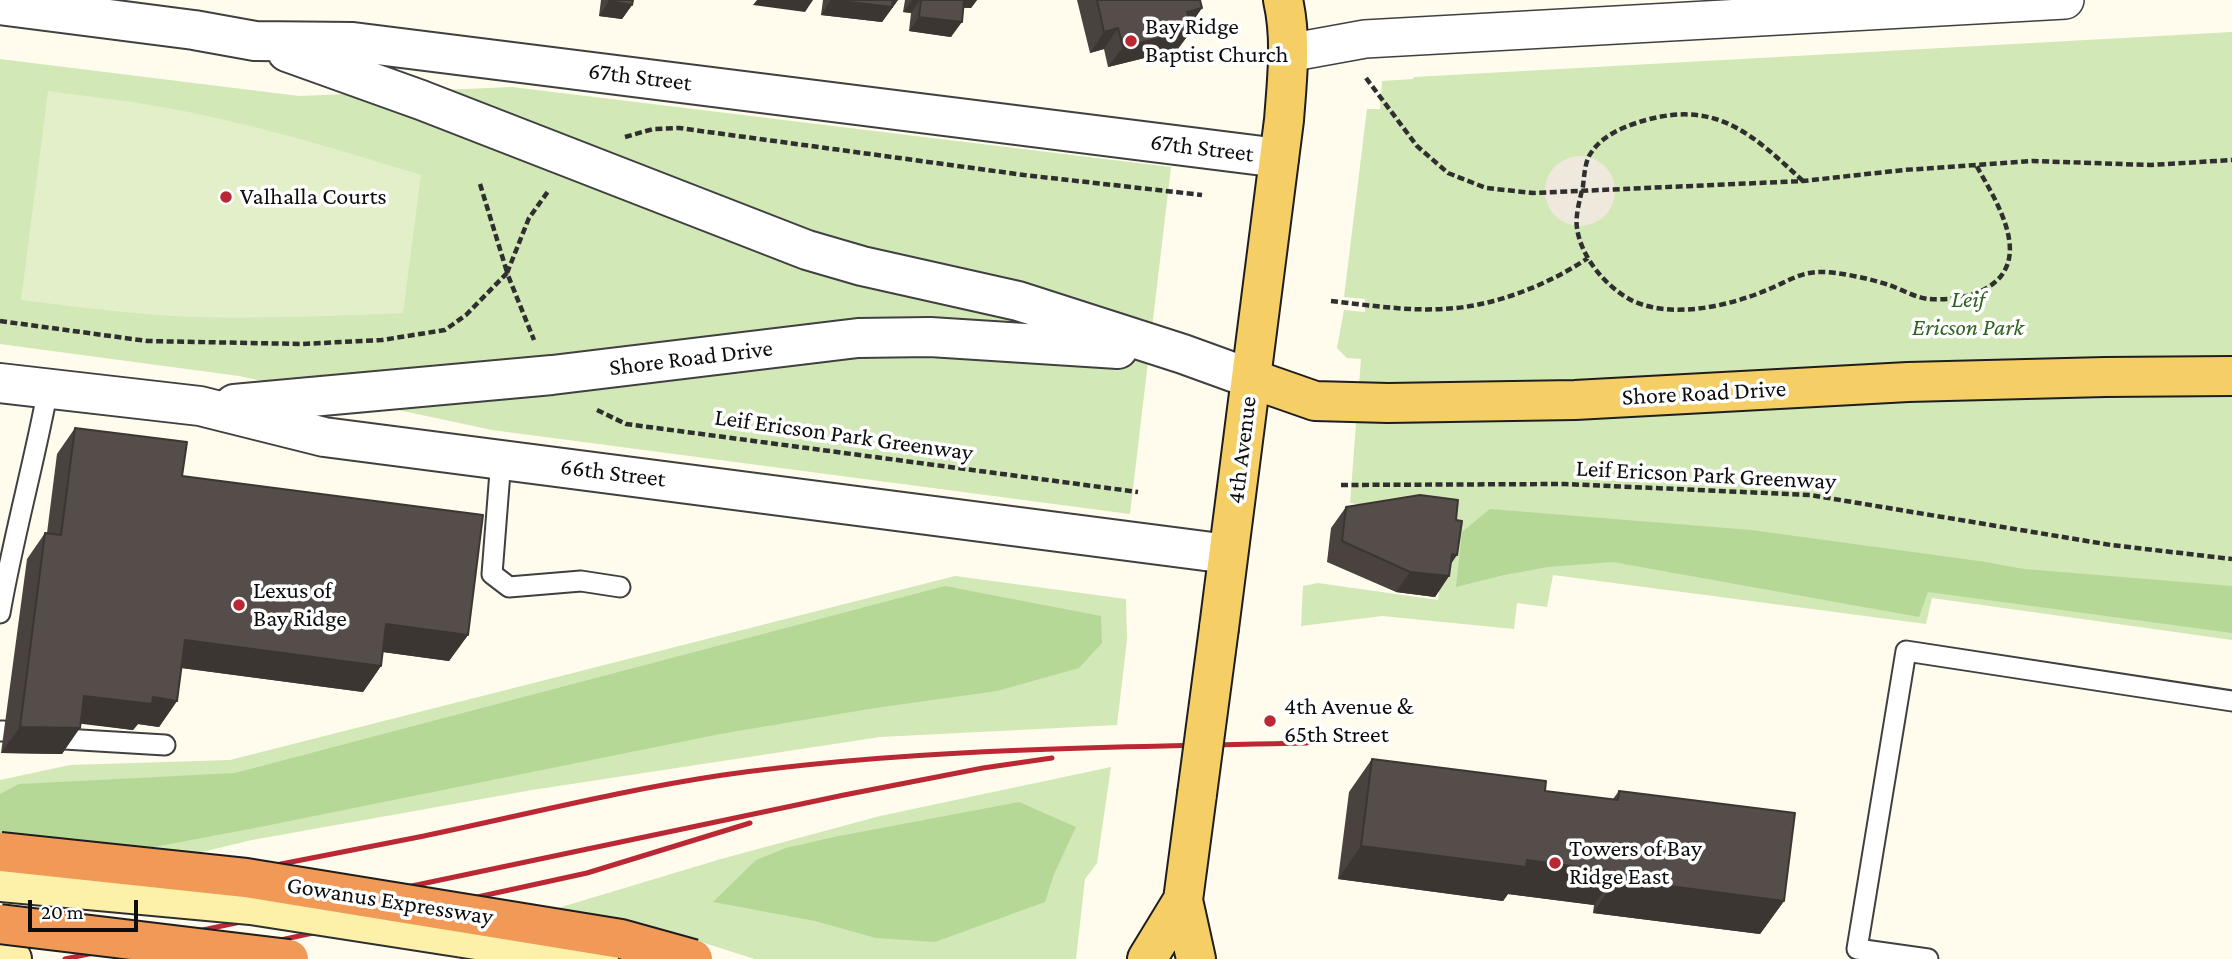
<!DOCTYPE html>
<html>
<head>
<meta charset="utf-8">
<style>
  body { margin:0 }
  #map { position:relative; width:2232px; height:959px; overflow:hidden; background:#fffbed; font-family:"Crimson Pro",serif }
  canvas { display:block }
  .scale { position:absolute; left:28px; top:900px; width:110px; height:32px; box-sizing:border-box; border:4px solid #0d0d0d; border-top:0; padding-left:9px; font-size:21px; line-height:24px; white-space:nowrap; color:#0d0d0d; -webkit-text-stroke:5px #fff; paint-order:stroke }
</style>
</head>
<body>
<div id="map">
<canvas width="2232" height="959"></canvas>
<div class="scale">20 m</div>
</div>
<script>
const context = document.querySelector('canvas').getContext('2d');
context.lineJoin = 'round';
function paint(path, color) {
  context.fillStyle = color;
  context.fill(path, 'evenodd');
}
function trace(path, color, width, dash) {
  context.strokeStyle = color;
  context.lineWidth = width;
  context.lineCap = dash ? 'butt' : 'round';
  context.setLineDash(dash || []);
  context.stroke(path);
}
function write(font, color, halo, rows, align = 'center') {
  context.font = font + ' "Crimson Pro",serif';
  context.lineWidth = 7;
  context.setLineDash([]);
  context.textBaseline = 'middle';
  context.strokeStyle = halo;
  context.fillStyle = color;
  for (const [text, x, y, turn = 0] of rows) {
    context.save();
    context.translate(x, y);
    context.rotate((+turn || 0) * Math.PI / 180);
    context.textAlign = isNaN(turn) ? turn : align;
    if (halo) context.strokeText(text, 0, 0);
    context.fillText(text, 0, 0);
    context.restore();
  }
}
paint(new Path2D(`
  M2232,32V640L1932,598L1926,624L1553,575L1547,607L1517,603L1514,629L1382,616L1301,626L1303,586L1318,583L1438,600L1449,516L1350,503L1361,359L1347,358L1337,348L1344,310L1365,312V299L1344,297L1367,109H1380L1382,81L1413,79L1414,77Z
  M0,59L299,96L512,87L1171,167L1130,514L492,430L239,376L0,344Z
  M955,576L1126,599L1127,640L1117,725L880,737L532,790L252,840L0,900V780L70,765L230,760Z
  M1111,767L1097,863L1085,879L1076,959H755L701,942L538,914L721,859L880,816Z`), '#d2e8b7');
paint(new Path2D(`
  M1490,509L1751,530L1986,562L2024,569L2232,586V633L1928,592L1919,617L1613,562L1548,567L1504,575L1456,587L1462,532Z
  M945,586L1101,616L1102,643L1079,668L997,691L875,708L720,734L255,828L0,876V794L19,784L235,773Z
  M1019,802L1076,827L1054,874L1045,902L935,942L876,938L815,921L713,902L756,860L786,848L834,837Z`), '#b6d897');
paint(new Path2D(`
  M48,91C76,95 104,98 132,102C231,117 327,146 421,175L403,313C332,316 261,319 190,317C133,314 77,307 21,300Z`), '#e3efc9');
paint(new Path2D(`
  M1545 191a35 35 0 1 1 70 0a35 35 0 1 1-70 0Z`), '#eee9dc');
const service = new Path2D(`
  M501,459L492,574L509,587L581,581L620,587
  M0,613C13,538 34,464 48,389
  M0,731H4
  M64,739L165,745
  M1928,959L1857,949L1906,651L2232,701`);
const minor = new Path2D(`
  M1288,53L1365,39L2065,0`);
const tertiary = new Path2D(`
  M0,5L194,30L255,41L353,42L1279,158
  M287,52L421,100L807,250L862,266L1018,301L1183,354L1252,379
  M0,383L200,406L324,437L1228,554
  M234,404L552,375L858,338L930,337L1118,349`);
const secondary = new Path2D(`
  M0,958L12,959`);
const primary = new Path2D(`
  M1252,379L1315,401L1388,403L1575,400L1908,382L2105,377L2232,376
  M1219,628L1284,120C1287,80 1292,39 1283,0
  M1147,959L1183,900
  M1196,959L1183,900L1197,794`);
trace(service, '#404040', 23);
trace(minor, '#404040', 40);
trace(tertiary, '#404040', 42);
trace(secondary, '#2f2f2f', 42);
trace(primary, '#1e1e1e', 42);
trace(new Path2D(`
  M1366,78L1417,146L1448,173L1486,188L1533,193L1803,181L1904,170L2033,161L2151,165L2232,160
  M625,137L653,129L679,128L1024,175L1202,195
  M1803,181C1754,136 1718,100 1646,120C1625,126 1601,135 1589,156C1585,164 1584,177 1583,186C1580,199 1575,216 1577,228C1581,258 1607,288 1633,301C1673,319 1729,306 1767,290C1785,283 1801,271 1822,272C1840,272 1871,279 1889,285C1901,289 1916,298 1929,299C1947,300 1969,298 1985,289C2036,261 1996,201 1976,165
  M480,184L507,272
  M507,273L529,218L549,190
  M1331,301C1368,305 1405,311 1443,309C1493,307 1548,285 1588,258
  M0,321L147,341L302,344L382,340L445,330L466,315L507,273L534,340
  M597,410L626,424L1138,492
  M1341,485L1565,484L1810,495L2111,545L2232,559`), '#2f2f2f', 4.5, [7, 3.5]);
trace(service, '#fff', 19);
trace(minor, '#fff', 37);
trace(tertiary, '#fff', 38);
trace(secondary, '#fdf1a9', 38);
trace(primary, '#f5ce66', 38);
trace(new Path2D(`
  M0,919C141,891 283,864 424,836C524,815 622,790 723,775C916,748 1113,747 1307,743
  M65,959L844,795L983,768L1052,758
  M194,959L587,873L750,823
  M500,959L554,951L613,950`), '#b92833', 5);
const secondaryBridge = new Path2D(`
  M0,882L251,905L599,959`);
const primaryBridge = new Path2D(`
  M1197,794L1219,628`);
const motorwayBridge = new Path2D(`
  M0,852L246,878L621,939L693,959
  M0,924L289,959`);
trace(secondaryBridge, '#2f2f2f', 42, []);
trace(primaryBridge, '#1e1e1e', 42, []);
trace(motorwayBridge, '#1e1e1e', 42, []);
trace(secondaryBridge, '#fdf1a9', 38);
trace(primaryBridge, '#f5ce66', 38);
trace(motorwayBridge, '#f19a58', 38);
paint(new Path2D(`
  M601,0H633L632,5L622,19L599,16Z
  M823,0H898L882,22L821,15Z
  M905,0H977L971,8H963L951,37L909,31L911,13L903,12Z
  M1077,0H1200L1202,8L1190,25L1192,30L1177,50L1108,67L1104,49L1090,53Z
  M75,428L182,476L468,635L449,661L383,652L381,666L363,692L181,668L177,701L159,727L138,724L133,730L81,723L62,754L1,753L27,559L45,533H47L57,454Z
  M1346,507L1456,520L1449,576L1435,597L1396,592L1327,562L1331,528Z
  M1372,759L1545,791L1613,799L1619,791L1784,901L1760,934L1593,913L1594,905L1508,894L1503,901L1338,879L1349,792Z`), '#49423f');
paint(new Path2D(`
  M757,0H813L805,12L753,5Z
  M831,0H898L882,22L821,15Z
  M912,0H920L911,13L903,12Z
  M960,0H977L971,8L955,7Z
  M609,1L632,5L622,19L599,16Z
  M1202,8L1187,29V12Z
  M919,17L962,22L951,37L909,31Z
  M1118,28L1104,49L1090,53L1104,32Z
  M1192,30L1177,50L1108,67L1123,47Z
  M1452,554L1457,555L1443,576H1449L1435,597L1396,592L1410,572Z
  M386,624L468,635L449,661L368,650Z
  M185,640L381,666L363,692L167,666Z
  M84,696L153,697L177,701L159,727L138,724L133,730L66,722Z
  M20,727L80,728L62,754L1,753Z
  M1361,846L1527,860L1617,872L1594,905L1508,894L1503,901L1338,879Z
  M1616,879L1784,901L1760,934L1593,913Z`), '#3c3633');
const building = new Path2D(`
  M609,0H633L632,5L609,1Z
  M832,0H893L892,7Z
  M921,0H964L962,22L919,17Z
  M1097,0H1200L1202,8L1187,12L1192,30L1123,47L1118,28L1104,32Z
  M75,428L187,442L182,476L483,515L468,635L386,624L381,666L185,640L177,701L153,697L152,704L84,696L80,728L20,727L45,533L61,535Z
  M1420,495L1458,500L1456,520L1462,521L1457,555L1452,554L1449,576L1410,572L1342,541L1346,507Z
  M1372,759L1546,781L1545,791L1618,800L1619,791L1795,813L1784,901L1616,879L1617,872L1527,860L1526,867L1361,846Z`);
paint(building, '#554d49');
trace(building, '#3c3633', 2);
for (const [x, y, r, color] of [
  [1131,41,7,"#b92833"],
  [226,197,7,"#b92833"],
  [239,605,7,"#b92833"],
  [1270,721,7,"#b92833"],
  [1555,863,7,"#b92833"]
]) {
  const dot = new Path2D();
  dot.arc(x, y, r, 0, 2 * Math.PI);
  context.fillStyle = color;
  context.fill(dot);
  trace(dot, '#fff', 2.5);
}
write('24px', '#0d0d0d', '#fff', [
  ["Bay Ridge",1145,27],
  ["Baptist Church",1145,55],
  ["Valhalla Courts",240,197],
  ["Lexus of",253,591],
  ["Bay Ridge",253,619],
  ["4th Avenue &",1284,707],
  ["65th Street",1284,735],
  ["Towers of Bay",1569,849],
  ["Ridge East",1569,877]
], 'left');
write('24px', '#0d0d0d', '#fff', [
  ["67th Street",640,77,7],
  ["67th Street",1202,148,7],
  ["Shore Road Drive",691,358,-7],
  ["Shore Road Drive",1704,393,-3],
  ["Leif Ericson Park Greenway",844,435,8],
  ["4th Avenue",1242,450,-83],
  ["66th Street",613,473,7],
  ["Leif Ericson Park Greenway",1706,475,3],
  ["Gowanus Expressway",390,901,9]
]);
write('italic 24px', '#2f621f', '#fff', [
  ["Leif",1968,300],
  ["Ericson Park",1968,328]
]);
</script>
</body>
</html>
